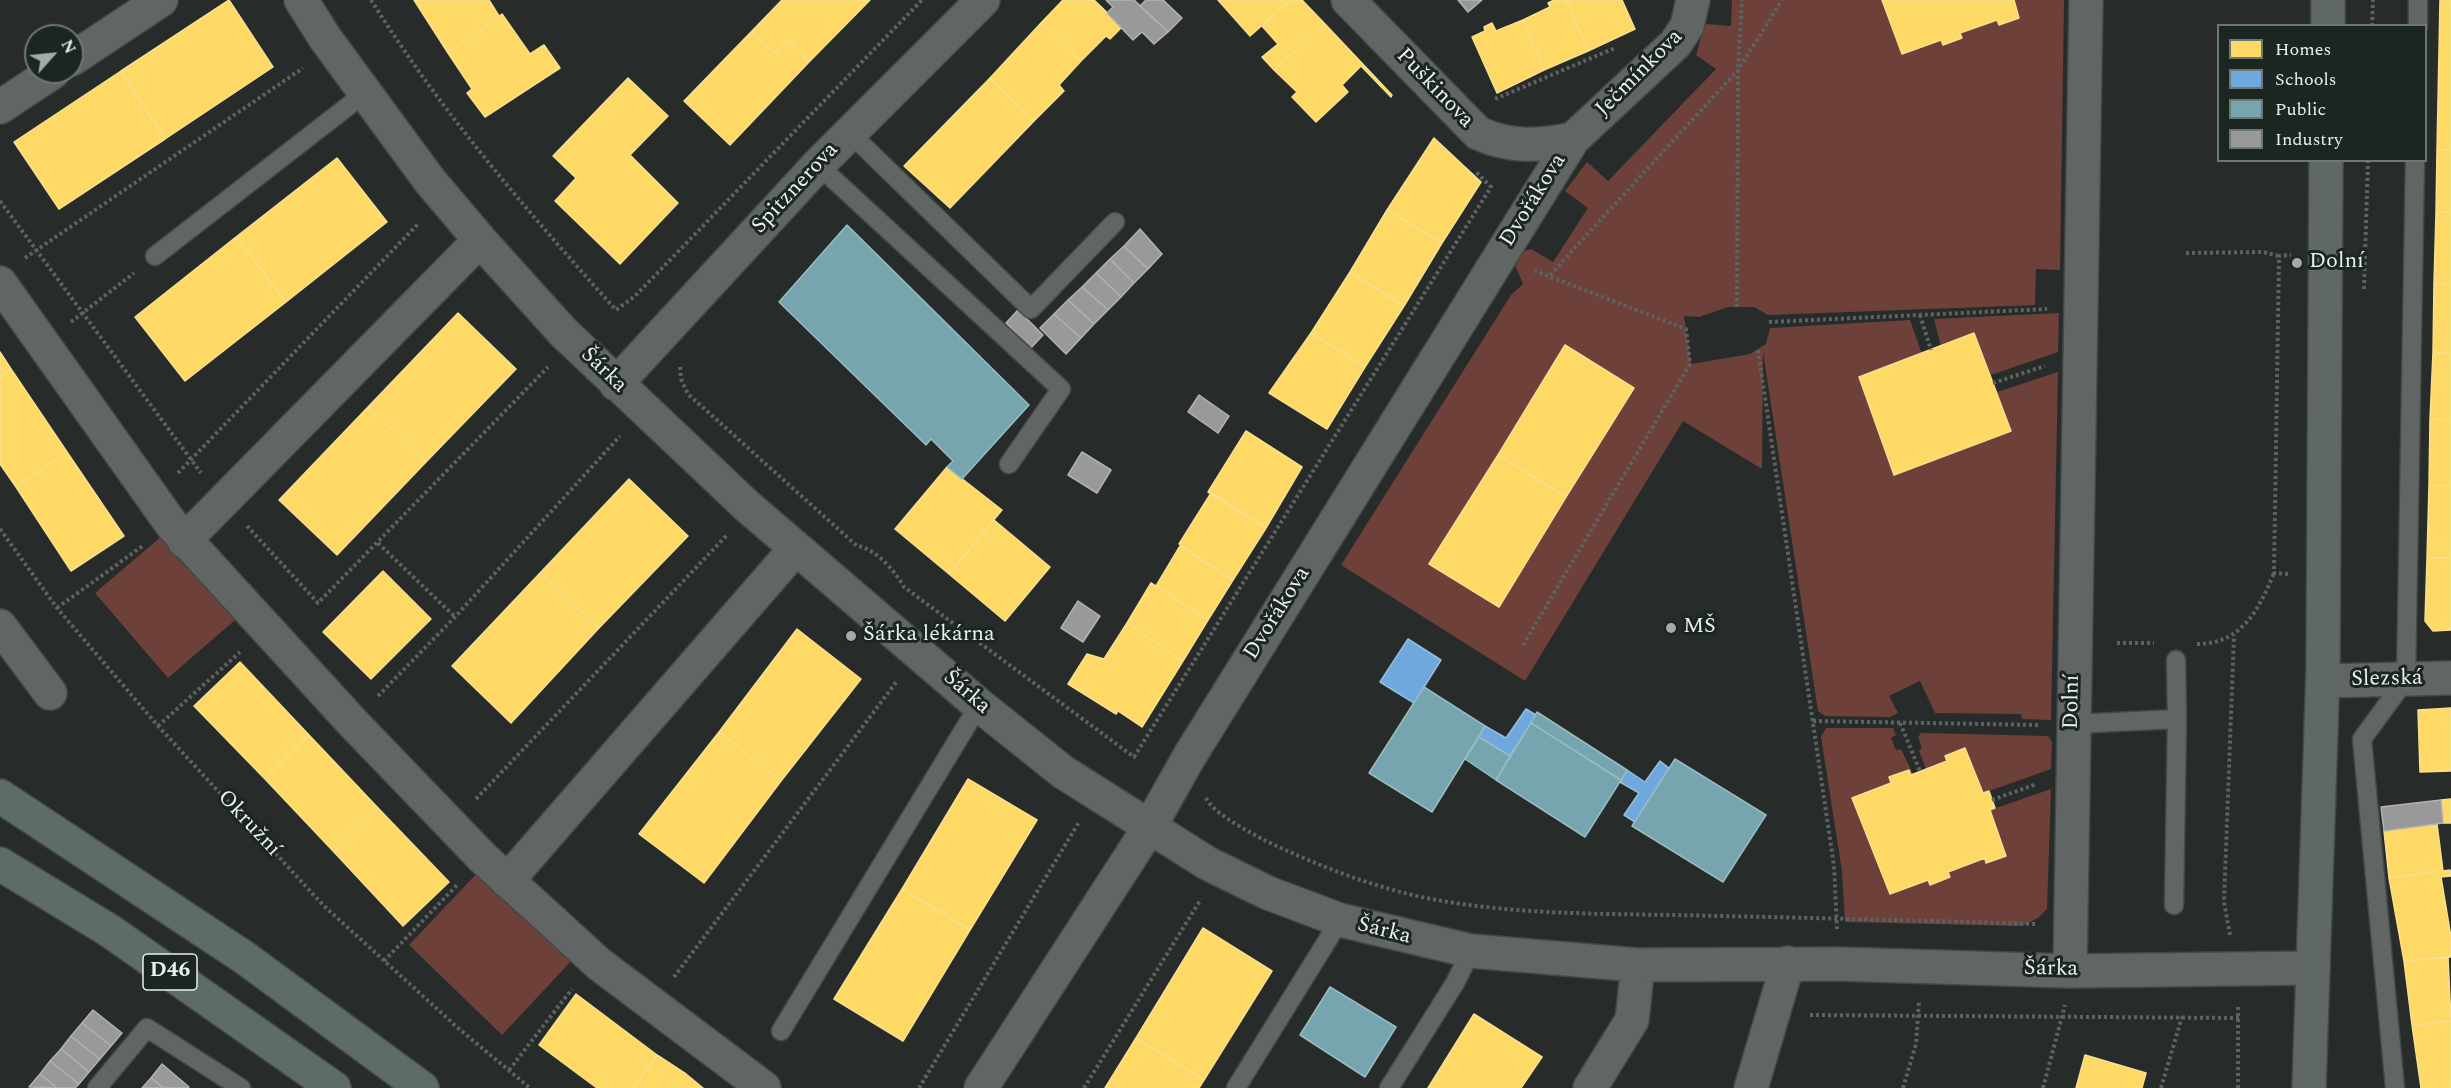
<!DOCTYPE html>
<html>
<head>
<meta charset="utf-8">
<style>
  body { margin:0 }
  #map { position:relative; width:2451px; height:1088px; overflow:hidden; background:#272c2a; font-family:Spectral,serif }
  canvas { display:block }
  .legend { position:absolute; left:2217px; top:24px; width:210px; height:138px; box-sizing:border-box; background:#1b2621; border:2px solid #6d7773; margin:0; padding:8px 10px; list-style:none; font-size:18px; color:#e9f0ed }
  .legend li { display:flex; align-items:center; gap:12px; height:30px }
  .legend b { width:30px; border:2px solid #6d7773 }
  .north { position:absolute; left:24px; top:24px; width:60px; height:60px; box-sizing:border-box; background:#1b2621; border:2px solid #6d7773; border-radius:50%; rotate:63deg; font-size:16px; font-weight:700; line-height:24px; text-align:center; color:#e9f0ed }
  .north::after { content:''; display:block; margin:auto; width:21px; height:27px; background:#a5aba9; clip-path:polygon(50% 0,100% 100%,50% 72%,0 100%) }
</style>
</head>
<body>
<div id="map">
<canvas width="2451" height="1088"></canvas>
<ul class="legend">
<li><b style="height:16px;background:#ffd966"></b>Homes</li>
<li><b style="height:16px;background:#6fa8dc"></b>Schools</li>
<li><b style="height:16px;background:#76a5af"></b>Public</li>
<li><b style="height:16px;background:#999"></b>Industry</li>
</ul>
<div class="north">N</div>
</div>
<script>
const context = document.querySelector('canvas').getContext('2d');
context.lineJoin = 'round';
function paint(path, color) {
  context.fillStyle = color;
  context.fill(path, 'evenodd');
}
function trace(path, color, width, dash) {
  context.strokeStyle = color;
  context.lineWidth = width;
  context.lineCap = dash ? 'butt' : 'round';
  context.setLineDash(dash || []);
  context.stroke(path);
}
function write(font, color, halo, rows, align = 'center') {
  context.font = font + ' Spectral,serif';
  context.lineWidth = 6;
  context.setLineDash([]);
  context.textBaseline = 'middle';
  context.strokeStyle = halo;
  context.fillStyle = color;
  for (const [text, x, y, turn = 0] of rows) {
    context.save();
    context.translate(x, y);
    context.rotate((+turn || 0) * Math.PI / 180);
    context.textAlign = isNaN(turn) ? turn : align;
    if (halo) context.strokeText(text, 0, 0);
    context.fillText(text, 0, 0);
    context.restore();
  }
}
paint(new Path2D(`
  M1732,0H2064L2060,270L2036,269L2035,305L1768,315L1754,307H1728L1699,317L1684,316L1691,364L1750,354L1766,344L1770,328L1910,320L1922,354L1941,346L1934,319L2059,313L2058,352L1991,375L1997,392L2058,372L2051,720L2022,719L2021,714L1935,713L1920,681L1889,696L1898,713L1890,717L1825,716L1818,711L1763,352L1762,469L1683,421L1525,681L1341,565L1511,295L1523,284L1515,265L1524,251L1531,249L1553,262L1588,208L1565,191L1587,162L1608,181L1716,69L1696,55L1705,24L1731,26Z
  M169,530L242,614L168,678L95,593Z
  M1826,728H1893L1896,735L1891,738L1896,750L1901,749L1913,774L1926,769L1919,751L1922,748L1918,737L1921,733L2048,736L2052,742L2051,769L1989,791L1996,808L2051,789L2047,909L2038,918L2022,926L1845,922L1842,871L1821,737Z
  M481,869L575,957L502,1035L409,945Z`), '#6d403a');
const homes = new Path2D(`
  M229,0L273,67L165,139L121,71Z
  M414,0H489L499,16L448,53Z
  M782,0H870L809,62L787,40L774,53L752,31Z
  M1063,0H1094L1122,27L1110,39L1106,36L1081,61L1041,23Z
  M1218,0H1291L1250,36Z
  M1291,0H1302L1325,24L1274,70L1262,57L1278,44L1262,26Z
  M1554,0H1566L1588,51L1544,70L1523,20L1550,7L1548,3Z
  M1566,0H1622L1635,29L1588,51Z
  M1882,0H2014L2019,18L1999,25L1997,20L1960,33L1962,38L1943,45L1941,40L1902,54Z
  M2440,0H2451V150H2437Z
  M502,14L530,54L544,45L560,68L485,117L467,93L472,89L448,53Z
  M1523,20L1544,70L1497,93L1472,37L1485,31L1484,27L1492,23L1496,31Z
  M1041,23L1081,61L1059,85L1064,91L1034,121L990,78Z
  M1325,24L1392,95L1391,97L1361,66L1342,85L1348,92L1316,122L1292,97L1297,92L1274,70Z
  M752,31L774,53L787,40L809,62L730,145L684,101Z
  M121,71L165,139L59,209L14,142Z
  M628,78L668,116L630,155L678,203L620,264L555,201L576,178L553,156Z
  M990,78L1034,121L950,208L904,166Z
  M1434,138L1481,182L1442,243L1387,210Z
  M2437,150H2451V212H2436Z
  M337,158L387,222L286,302L236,237Z
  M1387,210L1442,243L1404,306L1350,272Z
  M2436,212H2451V284L2434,283Z
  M236,237L286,302L185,381L135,317Z
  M1350,272L1404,306L1365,367L1311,333Z
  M2434,283L2451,284V353L2433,352Z
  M458,313L516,369L426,462L368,407Z
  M1311,333L1365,367L1327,429L1269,393Z
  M1974,333L2011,431L1894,475L1859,377Z
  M1565,345L1634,388L1566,497L1498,455Z
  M0,352L11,369L0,376Z
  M2433,352L2451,353V420L2430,419Z
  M11,369L67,452L16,487L0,464V376Z
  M368,407L426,462L337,555L279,500Z
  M2430,419L2451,420V486L2429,485Z
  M1246,431L1302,467L1266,528L1208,492Z
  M67,452L124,536L71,571L16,487Z
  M1498,455L1566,497L1499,607L1429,564Z
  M947,467L1002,510L949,574L895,529Z
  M629,479L688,536L599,628L541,572Z
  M2429,485L2451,486V558H2427Z
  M1211,493L1266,528L1233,580L1179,544Z
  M994,520L1050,567L1005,621L949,574Z
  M1180,546L1233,580L1208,620L1156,586Z
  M2427,558H2451V630L2433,631L2425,621Z
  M383,571L431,619L371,679L323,632Z
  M541,572L599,628L511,723L452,666Z
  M1151,583L1208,620L1183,661L1127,623Z
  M1127,623L1183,661L1142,727L1118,711L1116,714L1068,684L1087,654L1104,659Z
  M797,629L861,679L781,781L719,732Z
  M240,662L309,735L265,779L194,706Z
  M2451,708V771L2420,772L2418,710Z
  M719,732L781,781L704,883L639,834Z
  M309,735L379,809L334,852L265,779Z
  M1965,748L1983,793L1989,791L1995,808L1990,810L2006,856L1986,863L1985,858L1948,872L1950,877L1930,885L1928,880L1890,894L1852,798L1891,783L1889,777L1909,770L1911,775L1947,761L1945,756Z
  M968,779L1037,820L970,930L902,889Z
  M2451,799V823H2443L2441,800Z
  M379,809L449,882L403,926L334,852Z
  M2437,824L2443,871L2389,878L2384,831Z
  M2450,870L2451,876L2441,877L2451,937V957L2404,961L2389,878Z
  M902,889L970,930L903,1041L834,999Z
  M1203,928L1272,971L1204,1080L1136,1038Z
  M2448,957L2451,1021L2412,1025L2404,961Z
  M576,994L657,1055L633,1088H597L539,1045Z
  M1474,1014L1542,1057L1521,1088H1428Z
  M2451,1021V1088H2421L2412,1025Z
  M1136,1038L1204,1080L1199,1088H1105Z
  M657,1055L686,1074L703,1088H633Z
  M2085,1055L2146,1073L2142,1088H2076Z`);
paint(homes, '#ffd966');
trace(homes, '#f8e08e', 1.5);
const schools = new Path2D(`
  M1408,639L1441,660L1414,703L1380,682Z
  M1526,709L1536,715L1510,756L1479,737L1485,726L1506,738Z
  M1660,761L1669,768L1635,822L1624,815L1639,793L1620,782L1627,770L1645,782Z`);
paint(schools, '#6fa8dc');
trace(schools, '#94bee1', 1.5);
const public = new Path2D(`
  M847,225L1029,405L962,479L947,467L953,461L931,439L926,445L779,302Z
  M1424,687L1485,726L1432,812L1369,773Z
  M1537,712L1627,770L1621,780L1531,723Z
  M1531,723L1621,780L1585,837L1496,780Z
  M1479,737L1510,756L1496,780L1465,759Z
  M1675,759L1766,815L1723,882L1632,826Z
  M1330,987L1396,1027L1365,1077L1300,1035Z`);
paint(public, '#76a5af');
trace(public, '#98bcc2', 1.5);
const industry = new Path2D(`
  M1106,0H1134L1168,32L1154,44L1142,32L1133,40L1107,13L1113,7Z
  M1146,0H1163L1182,18L1168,32L1140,6Z
  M1458,0H1482L1468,12Z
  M1140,229L1162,254L1148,269L1124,246Z
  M1124,246L1148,269L1134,283L1110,259Z
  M1110,259L1134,283L1121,297L1096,273Z
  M1096,273L1121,297L1108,310L1082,287Z
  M1082,287L1108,310L1094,324L1068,300Z
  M1068,300L1094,324L1081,338L1054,314Z
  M1018,310L1043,335L1030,349L1006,323Z
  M1054,314L1081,338L1066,354L1040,328Z
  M1199,395L1229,416L1218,433L1188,412Z
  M1082,452L1111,470L1097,493L1068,475Z
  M1078,601L1100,616L1083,642L1061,628Z
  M2441,800L2443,823L2384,831L2381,807Z
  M93,1010L122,1033L111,1046L82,1023Z
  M82,1023L111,1046L100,1059L71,1036Z
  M71,1036L100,1059L89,1072L61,1049Z
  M61,1049L89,1072L79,1084L50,1061Z
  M50,1061L79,1084L75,1088H57L40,1074Z
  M162,1064L189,1087L188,1088H164L151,1078Z
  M40,1074L57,1088L29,1087Z
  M151,1078L164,1088H142Z`);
paint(industry, '#999');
trace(industry, '#b1b3b2', 1.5);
const service = new Path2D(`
  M2418,26V0
  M850,133L1031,309L1115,222
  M818,165L1061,389L1009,464
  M155,256L365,93
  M2176,660L2177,719
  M2073,724L2177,719L2174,905
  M781,1031L979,705
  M97,1088L147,1028L241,1088
  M1236,1088L1340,920
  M1389,1088L1455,983L1471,951
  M2395,1088L2362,739L2406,679L2415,160`);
const minor = new Path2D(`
  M301,0L325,38L430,181L480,240L563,332L747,506L979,705L1063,772L1207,863L1268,893L1340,920L1471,951L1638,965L1839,964L2070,971L2313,968
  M1348,0L1478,133C1510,148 1540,146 1573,139
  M72,59L161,0
  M0,107L53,72
  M0,283L172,525L352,722L483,858L599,964L764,1088
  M616,384L818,165L983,0
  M184,541L480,240
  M0,626L50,693
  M2323,681L2451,678
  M507,881L796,548
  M2070,971L2086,0
  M981,1088L1149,828L1189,757L1573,139L1675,44L1687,26L1693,0
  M1590,1088L1632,1020L1638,965
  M1751,1088L1788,963`);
const secondary = new Path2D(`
  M2328,26V0
  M2309,1088L2323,670L2326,160`);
const motorway = new Path2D(`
  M0,796L245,958L422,1088
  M0,864L110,931L334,1088`);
trace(service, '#434947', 21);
trace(minor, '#434947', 36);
trace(secondary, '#434947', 36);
trace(motorway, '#434947', 36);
trace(new Path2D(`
  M371,0C442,113 527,211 616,310L635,296L922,0
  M2372,26L2373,0
  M1495,99L1615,48
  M0,201L201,473
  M2186,253L2263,252L2279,256
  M25,258L303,68
  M1550,275L1738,70L1782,0
  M2364,289L2368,160
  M1737,307L1738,70L1742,0
  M1920,315L1931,350
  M71,322L134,273
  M1769,322L2047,309
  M1758,350L1834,866L1837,929
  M680,367L681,379L688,394L857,546C875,548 895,571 904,587L1134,757L1491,187L1476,172
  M1993,383L2045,366
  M178,473L419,223
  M247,526L318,603L548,367
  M0,529L57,608L158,726L323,905L458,1028L530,1088
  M378,543L455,617
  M2288,574L2274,573L2279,256L2291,255
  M57,608L144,545
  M2117,643H2154
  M2197,644C2241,644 2259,610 2274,573
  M1523,645L1690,364L1686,329L1535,271
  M378,696L455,617L620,436
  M1813,721L2039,725
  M1900,723L1920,771
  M158,726L240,652
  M1206,798C1214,814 1248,831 1264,840C1314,864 1367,885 1421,897C1519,917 1620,913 1719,916C1825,918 1931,921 2036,924
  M476,799L727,535
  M1992,800L2037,784
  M2230,935L2224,902L2234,635
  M384,961L459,883
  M674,977L897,681
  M1810,1015L2239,1018
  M509,1070L572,989
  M919,1088L1079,822
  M1084,1088L1201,899
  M1903,1088L1916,1044L1919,1001
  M2043,1088L2065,1005
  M2161,1088L2182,1017
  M2238,1088V1005`), '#5e6261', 4, [3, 3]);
trace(service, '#616664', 18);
trace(minor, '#616664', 33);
trace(secondary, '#606865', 33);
trace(motorway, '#5d6c66', 33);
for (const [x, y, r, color] of [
  [2297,263,6,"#a5aba9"],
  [1671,628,6,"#a5aba9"],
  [851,636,6,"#a5aba9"]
]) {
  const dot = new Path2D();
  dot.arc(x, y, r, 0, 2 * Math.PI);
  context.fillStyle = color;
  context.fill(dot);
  trace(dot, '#1b2621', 2);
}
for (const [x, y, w] of [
  [170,972,54]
]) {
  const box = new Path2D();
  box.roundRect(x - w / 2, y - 18, w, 36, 4.5);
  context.fillStyle = '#1b2621';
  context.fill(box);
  trace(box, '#e9f0ed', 1.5);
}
write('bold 21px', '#e9f0ed', null, [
  ["D46",170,972]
]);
write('22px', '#e9f0ed', '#1b2621', [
  ["Ječmínkova",1640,74,-45],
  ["Puškinova",1434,89,46],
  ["Spitznerova",796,189,-47],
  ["Dvořákova",1534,201,-58],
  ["Šárka",603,371,44],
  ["Dvořákova",1278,614,-58],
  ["Slezská",2387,680,-1],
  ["Šárka",966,693,41],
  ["Dolní",2073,702,-89],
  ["Okružní",248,824,47],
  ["Šárka",1384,932,14],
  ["Šárka",2051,970,1]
]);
write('22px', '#e9f0ed', '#1b2621', [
  ["Dolní",2309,263],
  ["MŠ",1683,628],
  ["Šárka lékárna",863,636]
], 'left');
</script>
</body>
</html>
